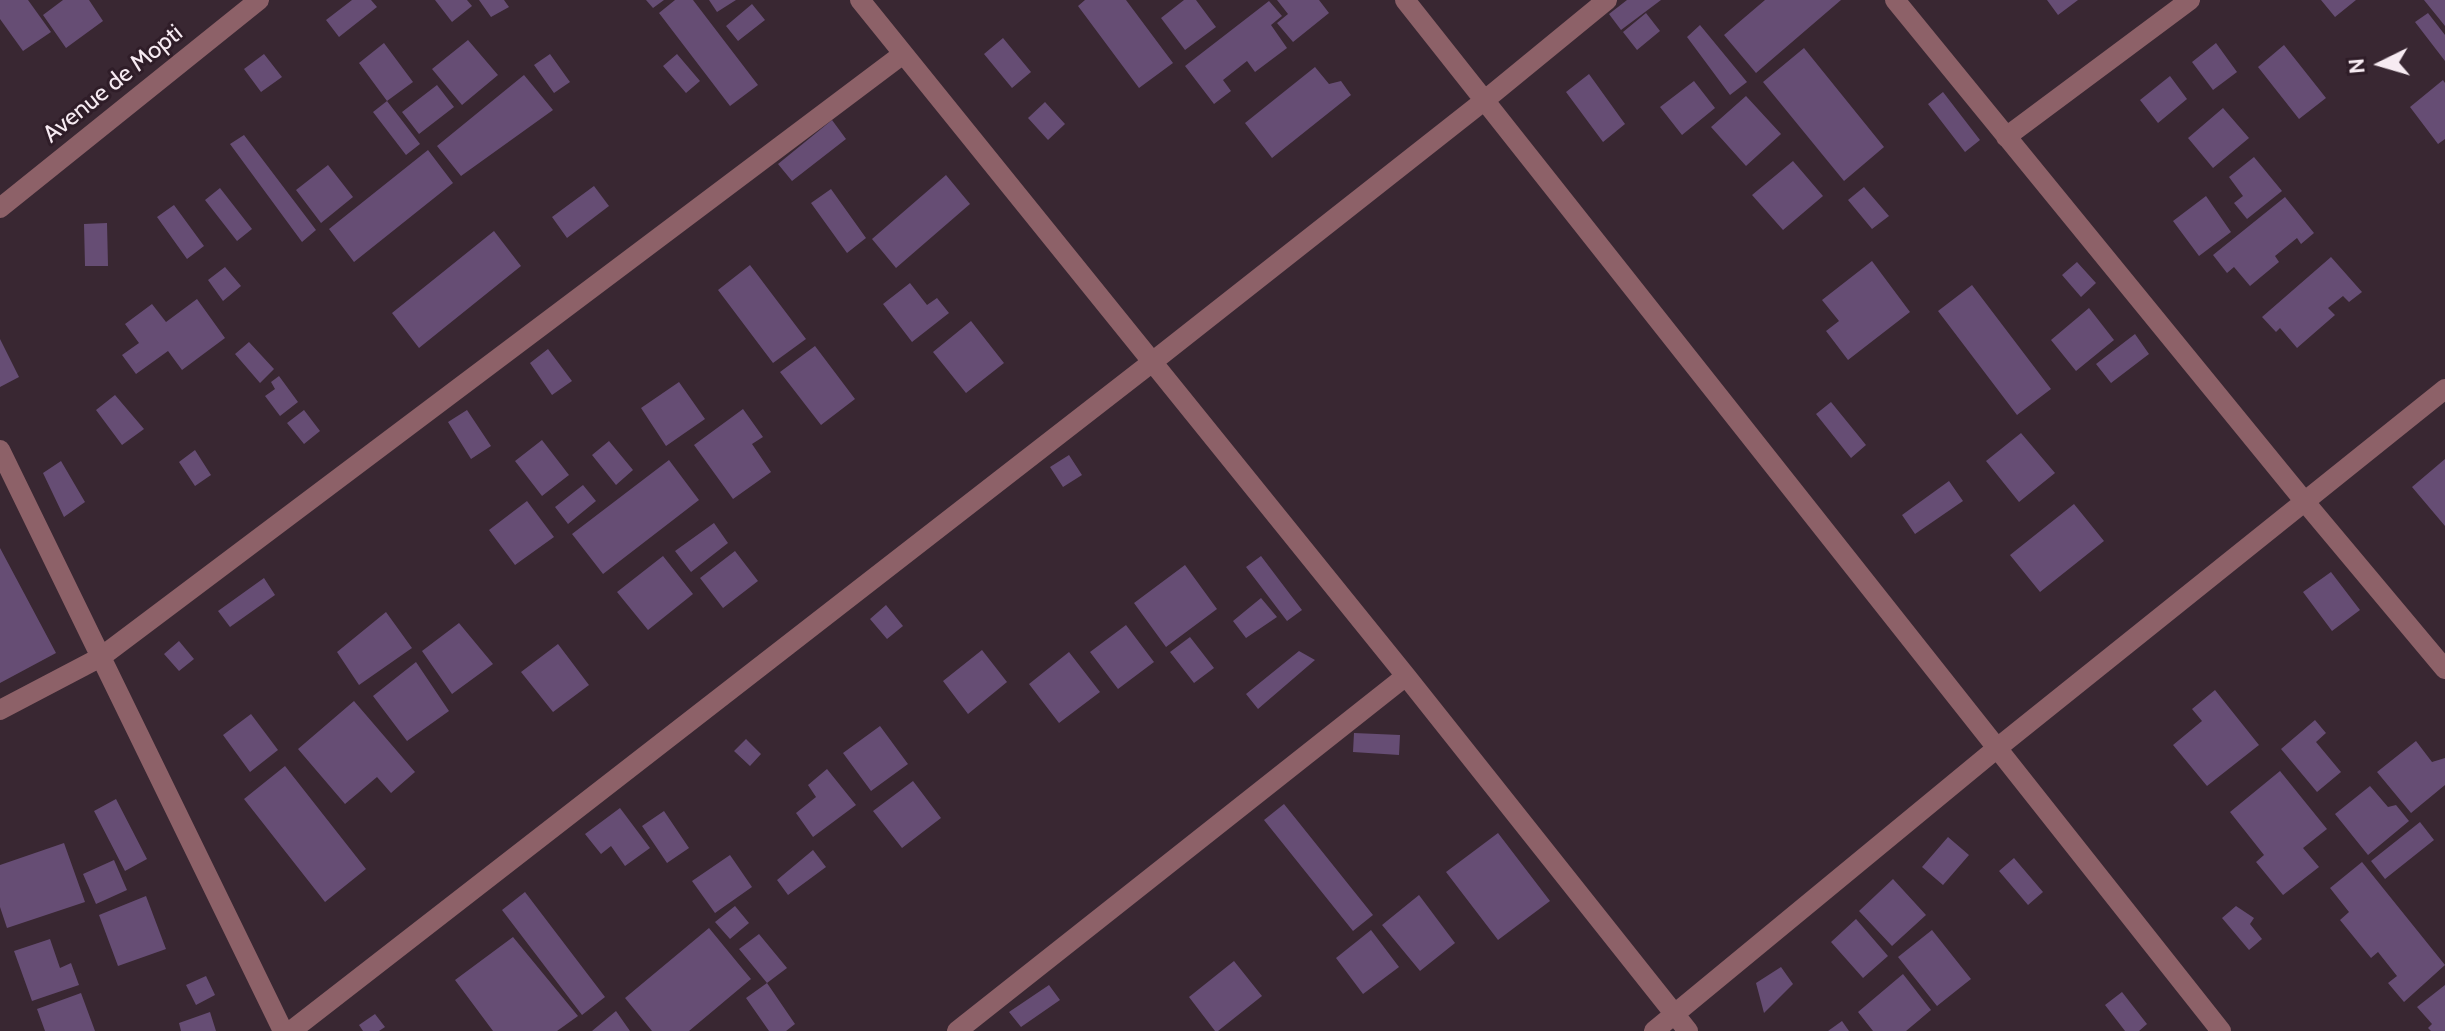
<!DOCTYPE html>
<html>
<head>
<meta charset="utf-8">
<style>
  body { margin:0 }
  #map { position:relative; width:2445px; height:1031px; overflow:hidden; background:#392732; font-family:Cabin,sans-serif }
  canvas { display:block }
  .north { position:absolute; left:2341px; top:24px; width:80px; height:80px; -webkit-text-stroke:6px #2f1d28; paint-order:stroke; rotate:265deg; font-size:22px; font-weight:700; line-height:32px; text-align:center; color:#f7ebf2 }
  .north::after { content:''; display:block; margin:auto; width:28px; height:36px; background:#f7ebf2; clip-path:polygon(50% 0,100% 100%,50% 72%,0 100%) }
</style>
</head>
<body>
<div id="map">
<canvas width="2445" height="1031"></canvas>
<div class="north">N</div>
</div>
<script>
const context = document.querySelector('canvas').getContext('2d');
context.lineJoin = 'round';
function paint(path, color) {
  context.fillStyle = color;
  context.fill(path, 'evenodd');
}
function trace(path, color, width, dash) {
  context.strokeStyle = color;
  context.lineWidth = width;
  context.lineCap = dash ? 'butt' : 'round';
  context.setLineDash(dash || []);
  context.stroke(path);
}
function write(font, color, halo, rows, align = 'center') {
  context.font = font + ' Cabin,sans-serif';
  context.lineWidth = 6;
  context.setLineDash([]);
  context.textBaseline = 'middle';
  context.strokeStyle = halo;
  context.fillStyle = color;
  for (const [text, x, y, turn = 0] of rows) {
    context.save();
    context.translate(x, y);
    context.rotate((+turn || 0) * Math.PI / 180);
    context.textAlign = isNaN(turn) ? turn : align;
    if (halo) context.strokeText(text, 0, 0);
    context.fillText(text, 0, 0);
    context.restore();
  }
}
paint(new Path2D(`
  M0,0H28L51,32L23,51L0,19Z
  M63,0H89L103,21L66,48L43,15Z
  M352,0H371L377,7L339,37L326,20Z
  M435,0H467L472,6L452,22Z
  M479,0H504L509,7L491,17Z
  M646,0H664L653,8Z
  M675,0H693L758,85L730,106L659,13Z
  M709,0H736L717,12Z
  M1085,0H1126L1173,63L1139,88L1078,6Z
  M1184,0H1196L1216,27L1185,50L1161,18Z
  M1277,0H1319L1329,13L1293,42L1277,23L1288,14Z
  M1627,0H1661L1621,30L1609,14Z
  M1765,0H1841L1756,73L1724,35Z
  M2047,0H2078L2058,15Z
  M2321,0H2356L2335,17Z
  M2424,0H2445V26Z
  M1269,1L1282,16L1271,25L1287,48L1255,72L1247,61L1223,80L1231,91L1214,104L1185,66Z
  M752,4L765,20L738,41L726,26Z
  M1646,13L1660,31L1637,50L1623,32Z
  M2428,13L2445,35V61L2415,22Z
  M1700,25L1747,82L1730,95L1687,37Z
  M1003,38L1031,72L1012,88L984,54Z
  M468,40L498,75L462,105L432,69Z
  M384,43L413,82L387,101L420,144L406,155L373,112L387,101L359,63Z
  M2216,43L2237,72L2213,90L2192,62Z
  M2284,45L2326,98L2299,119L2258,67Z
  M1804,48L1884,147L1844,181L1763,82Z
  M264,54L282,77L261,92L244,69Z
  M550,54L570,82L554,93L534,65Z
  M677,54L700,81L686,93L663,66Z
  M1315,67L1329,84L1341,81L1351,95L1272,158L1245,123Z
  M1589,74L1625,124L1603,142L1566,92Z
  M524,75L553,110L461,176L437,146Z
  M2170,76L2187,99L2158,123L2140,100Z
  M2443,80L2445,83V139L2438,144L2410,107Z
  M1694,81L1715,108L1682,135L1660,107Z
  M437,85L454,107L419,134L402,112Z
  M1943,92L1980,140L1965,152L1928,104Z
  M1746,96L1781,134L1746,166L1711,127Z
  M1045,102L1065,124L1048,140L1028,118Z
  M2223,108L2249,138L2213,168L2188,138Z
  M832,120L846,139L792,181L778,164Z
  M244,135L316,230L302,242L230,144Z
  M428,150L453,183L354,262L329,229Z
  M2254,157L2282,191L2247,219L2234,203L2243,196L2229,177Z
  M1793,161L1823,196L1783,230L1752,195Z
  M328,165L353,197L321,223L296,190Z
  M946,175L970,204L896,268L872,239Z
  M594,186L609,206L567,238L552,217Z
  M1864,187L1889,216L1872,229L1848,200Z
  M220,188L252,229L237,241L205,200Z
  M831,189L866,238L847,253L811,203Z
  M2206,196L2231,232L2199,256L2173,221Z
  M2285,197L2314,233L2301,244L2297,238L2275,256L2279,262L2250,286L2234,267L2227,273L2213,255Z
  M174,205L204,246L187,259L157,217Z
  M107,223L108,266H85L84,224Z
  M494,231L521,266L419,348L392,313Z
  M2331,257L2362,292L2349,302L2343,296L2328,308L2335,315L2297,348L2280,328L2276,332L2262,317Z
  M1872,261L1910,312L1848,360L1826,331L1839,321L1822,300Z
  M2077,262L2096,283L2081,297L2062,275Z
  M750,265L806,339L773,363L718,290Z
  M225,267L241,286L223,301L208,280Z
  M910,283L927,305L937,298L949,313L912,342L883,304Z
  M1972,285L2051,389L2017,415L1938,311Z
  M197,299L225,338L182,370L168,351L136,374L122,355L139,343L125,324L152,304L166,322Z
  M2089,308L2114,340L2076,371L2051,340Z
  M971,321L1004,363L966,393L933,352Z
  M2135,334L2149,354L2111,383L2096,364Z
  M0,339L19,377L0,387Z
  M249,342L274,369L260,383L235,354Z
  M815,346L855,399L821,425L780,372Z
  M548,349L572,381L552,395L530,363Z
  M279,376L298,402L280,416L265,396L275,389L271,382Z
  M679,382L705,419L666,446L641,408Z
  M115,395L144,429L122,445L96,410Z
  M1831,402L1866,445L1851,458L1816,414Z
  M743,409L763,437L752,444L771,472L733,499L694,445Z
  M304,410L320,431L304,444L287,423Z
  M467,410L491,446L471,459L448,422Z
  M2021,433L2055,473L2019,502L1986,461Z
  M542,440L569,475L542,496L515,461Z
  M609,441L633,470L616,485L592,455Z
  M195,450L211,475L195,486L179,462Z
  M1069,455L1082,475L1063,487L1050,467Z
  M2445,459V526L2412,487Z
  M669,460L699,500L603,574L572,534Z
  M61,461L85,502L64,517L43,473Z
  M1949,481L1963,501L1915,534L1902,515Z
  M583,485L596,501L568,524L555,507Z
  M527,501L554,537L515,565L489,530Z
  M2074,504L2104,541L2040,592L2010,555Z
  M714,523L728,543L691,572L675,551Z
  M0,548L56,653L0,683Z
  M735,551L758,581L723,608L700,578Z
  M663,556L693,594L648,630L617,592Z
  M1261,556L1302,610L1287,621L1246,567Z
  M1185,565L1217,609L1166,647L1134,603Z
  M2331,572L2360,610L2332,631L2303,592Z
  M264,578L275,595L230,627L218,611Z
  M1261,598L1277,617L1246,638L1233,621Z
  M886,605L903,626L887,639L870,619Z
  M386,612L412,648L359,685L337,652Z
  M459,623L493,664L452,694L422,651Z
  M1126,625L1154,662L1118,689L1090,652Z
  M1190,637L1214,668L1194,683L1170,652Z
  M179,641L194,659L179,671L164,654Z
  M558,644L589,685L553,712L521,672Z
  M982,650L1007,682L968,714L943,681Z
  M1299,651L1315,660L1258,709L1246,694Z
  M1069,652L1100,692L1059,723L1029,684Z
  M416,662L449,711L407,741L373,696Z
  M2215,690L2259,745L2207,786L2173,745L2202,721L2192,709Z
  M354,701L415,772L391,793L377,777L345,804L298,749Z
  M251,714L278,750L250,772L223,735Z
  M2315,720L2326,733L2316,742L2341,772L2317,792L2281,749Z
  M880,726L908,764L871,791L843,753Z
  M1354,733L1400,735L1399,755L1353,752Z
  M746,739L761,754L750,766L734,751Z
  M2416,741L2432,762L2445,758V785L2411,813L2377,772Z
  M285,766L366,869L325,902L244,799Z
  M827,769L856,805L813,837L796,813L816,797L808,785Z
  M2280,771L2327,829L2303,848L2319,867L2283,895L2256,862L2264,855L2230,812Z
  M913,781L941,818L902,848L873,811Z
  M2370,786L2388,807L2396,805L2409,821L2368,855L2335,814Z
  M116,799L147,859L125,871L94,811Z
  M1284,804L1373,915L1353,931L1264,820Z
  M620,808L650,848L625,866L611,846L601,854L585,834Z
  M664,811L689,848L667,863L642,826Z
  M2420,822L2434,840L2385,879L2371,861Z
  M1498,833L1550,901L1498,940L1446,872Z
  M1948,837L1969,855L1943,885L1922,867Z
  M64,843L85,902L7,928L0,907V865Z
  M813,850L826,867L788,895L777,880Z
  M730,855L752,887L715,913L692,881Z
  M2014,858L2043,892L2028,905L1999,871Z
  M114,860L127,890L96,904L83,874Z
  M2362,862L2445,965L2404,1002L2388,983L2397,976L2378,952L2371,958L2340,920L2349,912L2330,888Z
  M1893,879L1926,915L1892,946L1859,911Z
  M525,892L605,997L582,1015L502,910Z
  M1419,895L1455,943L1420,971L1382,925Z
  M146,896L166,949L118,966L99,915Z
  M735,906L749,923L730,939L715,922Z
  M2236,906L2254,918L2250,924L2262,939L2249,950L2222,918Z
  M1856,919L1888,956L1863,978L1831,942Z
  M709,928L751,979L689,1031H652L625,998Z
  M1371,930L1399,967L1363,994L1336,958Z
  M1932,930L1971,979L1937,1006L1898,957Z
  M759,934L787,968L767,983L739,949Z
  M513,937L578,1016L557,1031H493L455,980Z
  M50,939L60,968L71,963L79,985L32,1001L14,951Z
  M1234,961L1262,996L1218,1031H1215L1189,997Z
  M1781,967L1793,984L1764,1013L1756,983Z
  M1903,974L1931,1010L1906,1031H1873L1858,1012Z
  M206,976L215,995L196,1005L186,985Z
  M767,983L795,1024L786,1031H769L746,998Z
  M1049,985L1060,1000L1021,1027L1009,1012Z
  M2445,985V1031H2431L2428,1028L2432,1024L2417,1007Z
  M2122,992L2147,1024L2139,1031H2125L2105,1005Z
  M81,993L95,1031H45L37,1009Z
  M616,1011L630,1031H592Z
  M210,1012L216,1031H181L179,1023Z
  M375,1014L385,1027L379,1031H363L359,1025Z
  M1842,1021L1849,1031H1828Z`), '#664d74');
trace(new Path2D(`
  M860,0L1406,676L1688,1031
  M1405,0L2221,1031
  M1895,0L2305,502L2445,669
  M2006,137L2190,0
  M0,450L283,1031
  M0,710L101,657L903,54
  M291,1031L1151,363L1485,100L1607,0
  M957,1031L1406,676
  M1654,1031L1996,749L2445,389`), '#8d6168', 20);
trace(new Path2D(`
  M0,208L259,0`), '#8d6168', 20);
write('24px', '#f7ebf2', '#2f1d28', [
  ["Avenue de Mopti",113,84,-39]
]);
</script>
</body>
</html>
